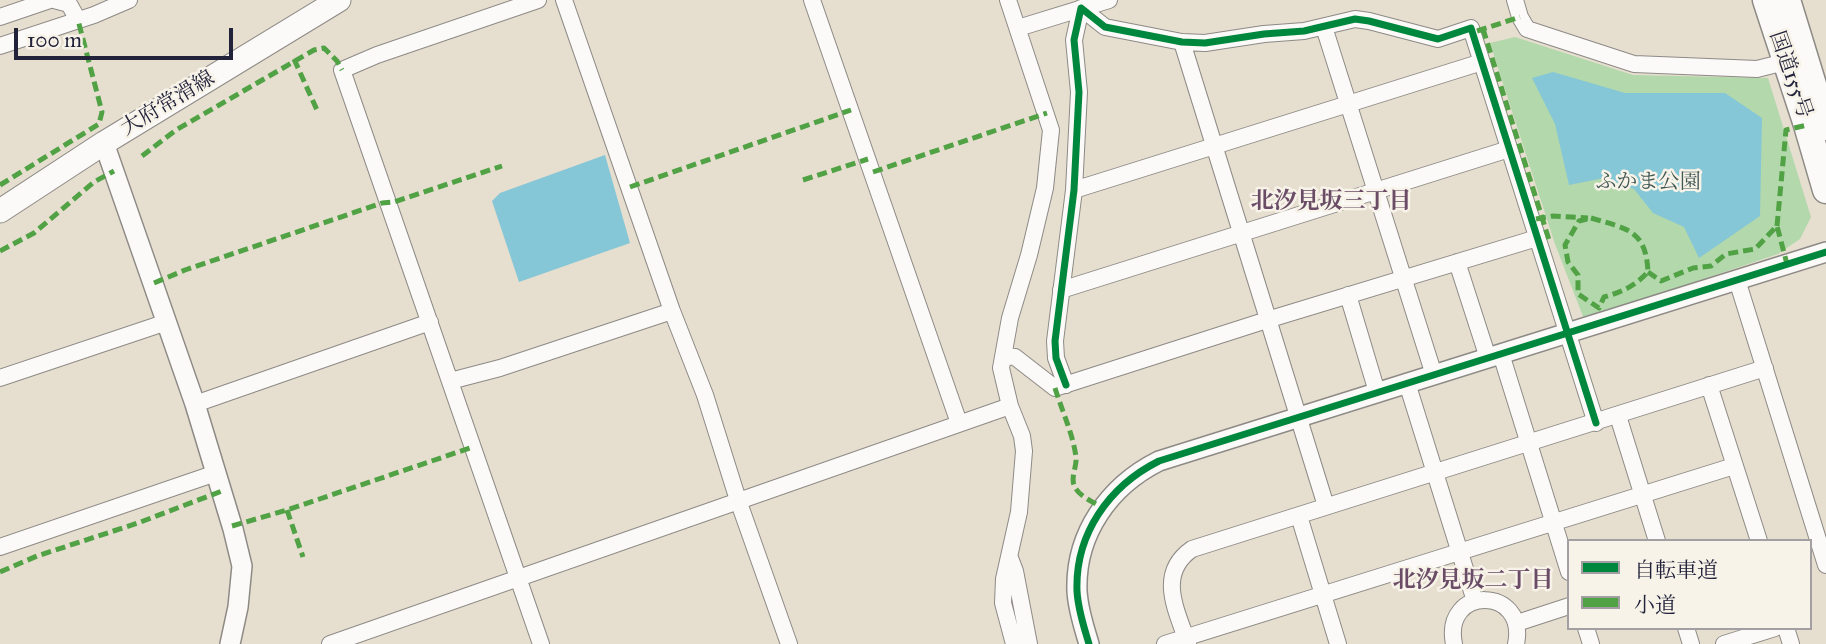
<!DOCTYPE html>
<html>
<head>
<meta charset="utf-8">
<style>
  body { margin:0 }
  #map { position:relative; width:1826px; height:644px; overflow:hidden; background:#e6decf; font-family:"IM FELL Great Primer","Noto Serif JP",serif }
  canvas { display:block }
  .legend { position:absolute; left:1567px; top:539px; width:245px; height:91px; box-sizing:border-box; background:#f7f3e8; border:2px solid #a29fa3; margin:0; padding:9px 12px; list-style:none; font-size:21px; color:#22223b }
  .legend li { display:flex; align-items:center; gap:14px; height:35px }
  .legend b { width:35px; border:2px solid #a29fa3 }
  .scale { position:absolute; left:14px; top:28px; width:219px; height:32px; box-sizing:border-box; border:4px solid #22223b; border-top:0; padding-left:9px; font-size:21px; line-height:24px; white-space:nowrap; color:#22223b; -webkit-text-stroke:5px #f7f3e8; paint-order:stroke }
</style>
</head>
<body>
<div id="map">
<canvas width="1826" height="644"></canvas>
<ul class="legend">
<li><b style="height:9px;background:#00873e"></b>自転車道</li>
<li><b style="height:9px;background:#50a245"></b>小道</li>
</ul>
<div class="scale">100 m</div>
</div>
<script>
const context = document.querySelector('canvas').getContext('2d');
context.lineJoin = 'round';
function paint(path, color) {
  context.fillStyle = color;
  context.fill(path, 'evenodd');
}
function trace(path, color, width, dash) {
  context.strokeStyle = color;
  context.lineWidth = width;
  context.lineCap = dash ? 'butt' : 'round';
  context.setLineDash(dash || []);
  context.stroke(path);
}
function write(font, color, halo, rows, align = 'center') {
  context.font = font + ' "IM FELL Great Primer","Noto Serif JP",serif';
  context.lineWidth = 5;
  context.setLineDash([]);
  context.textBaseline = 'middle';
  context.strokeStyle = halo;
  context.fillStyle = color;
  for (const [text, x, y, turn = 0] of rows) {
    context.save();
    context.translate(x, y);
    context.rotate((+turn || 0) * Math.PI / 180);
    context.textAlign = isNaN(turn) ? turn : align;
    if (halo) context.strokeText(text, 0, 0);
    context.fillText(text, 0, 0);
    context.restore();
  }
}
paint(new Path2D(`
  M1515,37L1633,75L1768,78L1811,217L1800,239L1778,254L1584,319L1555,244L1490,43Z`), '#b3d8ac');
paint(new Path2D(`
  M1553,72L1625,93H1725L1762,118L1760,216L1699,258L1684,227L1653,213L1634,189L1604,178L1569,185L1555,124L1532,78Z
  M605,155L630,243L519,282L492,201L500,193Z`), '#85c6d7');
const minor = new Path2D(`
  M54,0L69,4L78,20
  M538,0L377,55L342,70L541,644
  M564,0L672,311L705,395L738,500L789,644
  M812,0L959,423
  M1008,0L1051,130L1045,188L1029,255L1010,318L1001,368L1010,406L1022,436L1024,451L1019,512L1004,579L1003,603L1014,644
  M1515,0L1520,17L1527,29L1634,64L1757,69L1785,62
  M0,17L50,0
  M1324,27L1434,375
  M1018,28L1109,0
  M1182,42L1326,506
  M0,46L94,15L129,0
  M1074,190L1482,62
  M1457,262L1488,358
  M1737,280L1826,565
  M1061,290L1509,149
  M1348,295L1377,392
  M1501,354L1569,572
  M1004,356L1015,357L1055,388L1267,320L1537,238
  M0,378L167,322
  M450,381L500,368L672,311
  M1407,383L1475,601
  M1066,385L1056,358L1055,341L1074,190L1079,92L1074,40L1081,8L1105,27L1182,42L1205,43L1264,34L1304,31L1355,19L1369,21L1438,39L1471,28L1596,423
  M1709,385L1759,541
  M195,404L430,322
  M1618,416L1657,541
  M1299,516L1338,644
  M0,547L216,473
  M1010,558L1015,571L1029,644
  M1517,623L1569,606
  M1586,628L1591,644
  M1686,628L1691,644
  M1786,628L1791,644
  M330,644L1010,406
  M1165,644L1734,466
  M1188,644C1177,611 1156,574 1192,549L1765,368
  M1454,644C1442,585 1528,586 1516,644
  M1724,644L1775,628`);
const tertiary = new Path2D(`
  M104,143L195,404L233,529L242,566L238,607L230,644
  M1089,644C1084,627 1078,610 1077,591C1075,534 1109,486 1159,461L1826,252`);
const secondary = new Path2D(`
  M0,211L104,143L339,0`);
const trunk = new Path2D(`
  M1766,0L1807,125L1826,190
  M1787,0L1826,127`);
trace(minor, '#8d8a86', 18);
trace(tertiary, '#8d8a86', 22);
trace(secondary, '#8d8a86', 25);
trace(trunk, '#8d8a86', 29);
trace(minor, '#fbfaf8', 16);
trace(tertiary, '#fbfaf8', 19);
trace(secondary, '#fbfaf8', 23);
trace(trunk, '#fbfaf8', 26);
trace(new Path2D(`
  M1483,29L1550,243
  M1477,31L1520,17
  M294,59L317,110
  M142,156L176,130L314,50L324,48L337,61L342,70
  M873,172L1047,113
  M803,180L868,159
  M0,185L99,124L102,112L78,20
  M630,187L851,110
  M1591,218C1628,229 1646,230 1648,272C1635,286 1622,292 1604,297L1599,308L1578,294V275L1568,262L1565,245L1579,221Z
  M1536,219L1553,216L1588,218
  M1777,226L1786,130L1807,125
  M0,251L34,233L94,182L114,171
  M1648,272L1661,281L1693,268L1711,266L1726,254L1755,249L1777,226L1787,264
  M154,283L185,270L382,203L394,202L502,166
  M1055,388C1062,411 1073,434 1076,457C1077,468 1069,479 1076,489C1081,497 1094,502 1102,508
  M287,510L303,557
  M232,526L287,510L473,447
  M0,572L37,556L138,523L222,491`), '#50a245', 5, [10, 5]);
trace(new Path2D(`
  M1066,385L1056,358L1055,341L1074,190L1079,92L1074,40L1081,8L1105,27L1182,42L1205,43L1264,34L1304,31L1355,19L1369,21L1438,39L1471,28L1596,423
  M1089,644C1084,627 1078,610 1077,591C1075,534 1109,486 1159,461L1826,252`), '#00873e', 7);
write('21px', '#22223b', '#f7f3e8', [
  ["国道155号",1790,75,71],
  ["大府常滑線",168,104,-31]
]);
write('21px', '#415754', '#f7f3e8', [
  ["ふかま公園",1648,183]
]);
write('bold 23px', '#6a4c67', '#f7f3e8', [
  ["北汐見坂三丁目",1331,202],
  ["北汐見坂二丁目",1473,581]
]);
</script>
</body>
</html>
